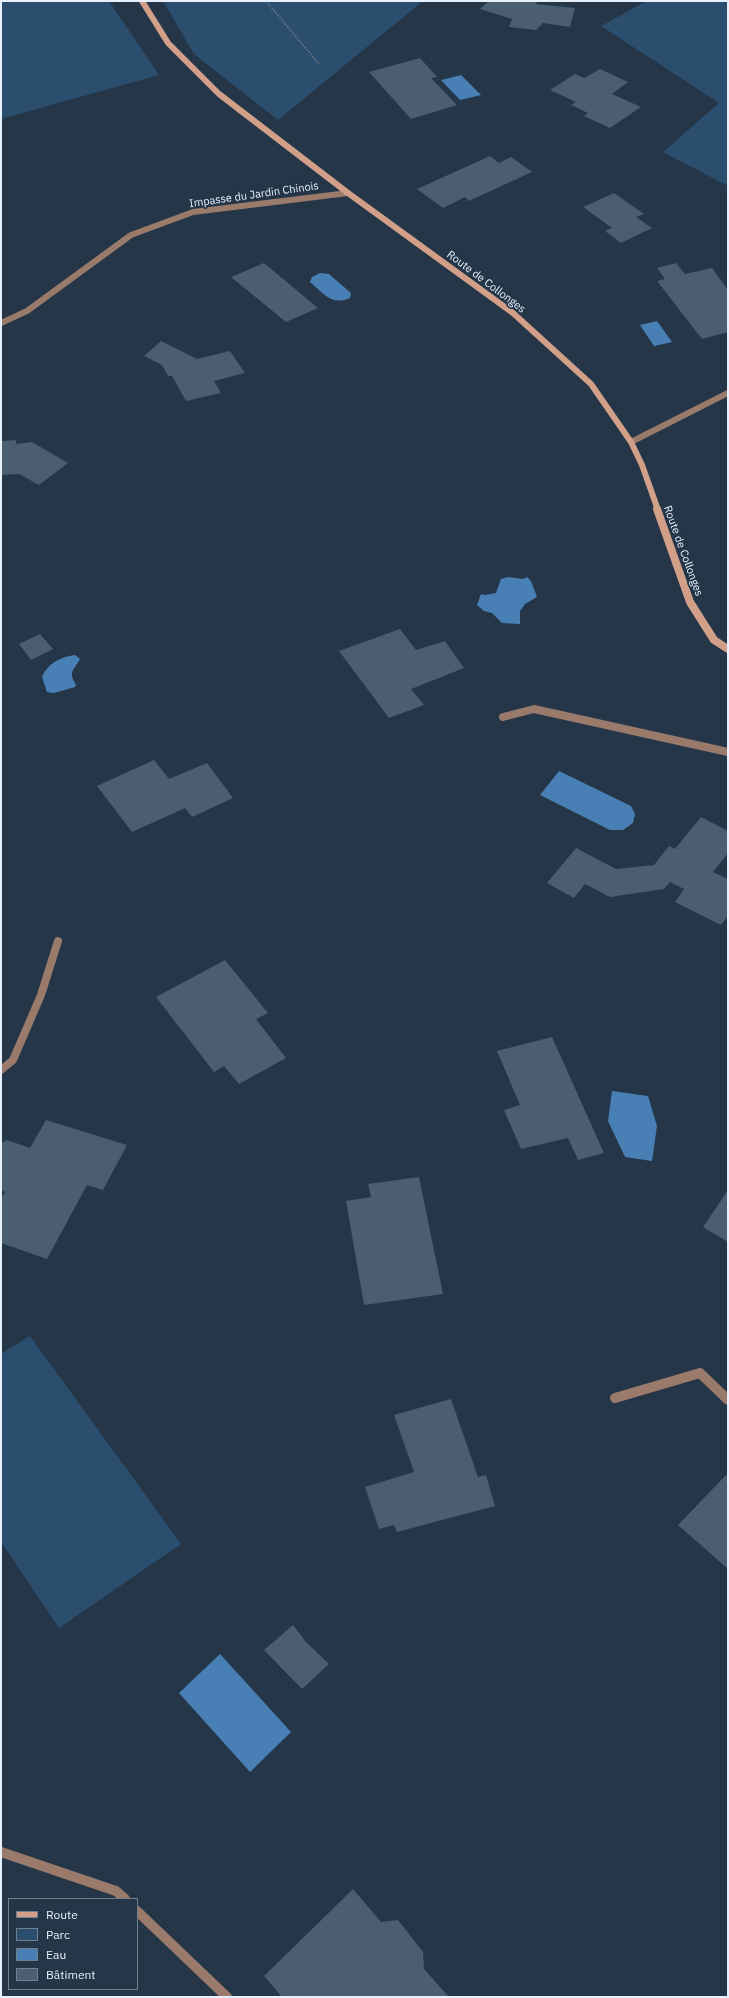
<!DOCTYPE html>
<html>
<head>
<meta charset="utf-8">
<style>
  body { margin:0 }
  #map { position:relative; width:729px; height:1998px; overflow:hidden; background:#243648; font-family:"IBM Plex Sans",sans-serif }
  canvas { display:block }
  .frame { position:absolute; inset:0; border:2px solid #e6f1fd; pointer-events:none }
  .legend { position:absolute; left:8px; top:1898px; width:130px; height:92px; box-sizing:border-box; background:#243648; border:1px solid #728190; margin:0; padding:5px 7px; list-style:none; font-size:12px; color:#e6f1fd }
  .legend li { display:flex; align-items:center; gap:8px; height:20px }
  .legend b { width:20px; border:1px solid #728190 }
</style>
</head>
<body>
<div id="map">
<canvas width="729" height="1998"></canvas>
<div class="frame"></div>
<ul class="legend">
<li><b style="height:5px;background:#d2a088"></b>Route</li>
<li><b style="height:11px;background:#2b4e6f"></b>Parc</li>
<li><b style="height:11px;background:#4880b5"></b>Eau</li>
<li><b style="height:11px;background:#4a5d71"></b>Bâtiment</li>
</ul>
</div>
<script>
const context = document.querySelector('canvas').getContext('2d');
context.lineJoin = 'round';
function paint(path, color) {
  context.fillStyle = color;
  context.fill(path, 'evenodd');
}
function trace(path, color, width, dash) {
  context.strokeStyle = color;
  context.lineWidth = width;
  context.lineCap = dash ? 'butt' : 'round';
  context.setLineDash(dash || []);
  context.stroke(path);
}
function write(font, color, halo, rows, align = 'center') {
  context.font = font + ' "IBM Plex Sans",sans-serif';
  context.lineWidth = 3.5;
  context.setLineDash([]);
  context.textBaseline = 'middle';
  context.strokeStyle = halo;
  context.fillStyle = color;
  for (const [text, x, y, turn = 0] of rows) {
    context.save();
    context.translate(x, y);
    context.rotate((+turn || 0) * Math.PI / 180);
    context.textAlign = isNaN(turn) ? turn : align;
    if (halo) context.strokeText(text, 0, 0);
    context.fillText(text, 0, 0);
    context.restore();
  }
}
paint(new Path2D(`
  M1,1H109L159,75L1,119Z
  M163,1H423L278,120L194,54Z
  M647,1H728V186L663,152L719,103L601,26Z
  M30,1336L181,1544L59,1628L1,1542V1354Z`), '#2b4e6f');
paint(new Path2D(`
  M461,75L481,95L460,100L441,80Z
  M320,273L329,274L351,293L350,298C332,306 324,294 310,282L312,277Z
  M657,321L672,342L654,346L640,325Z
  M508,577L523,579L527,577L531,581L537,597L525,604L520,611V624L502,623L492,613L484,611L477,605L481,594L485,595L496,593L501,579Z
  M75,655L80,659C73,672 68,671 76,685L75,687L54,693L47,692L42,677C48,663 60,657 75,655Z
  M559,771L631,806L635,814L633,823L623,830H610L540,795Z
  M612,1091L648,1096L657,1126L652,1161L625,1157L608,1121Z
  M220,1654L291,1732L250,1772L179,1693Z`), '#4880b5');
paint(new Path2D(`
  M489,1H534L537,2L536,4L575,8L570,27L543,23L536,30L509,27L512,19L480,9Z
  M420,58L437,77L431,78L457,105L411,119L369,72Z
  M600,69L628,82L612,94L641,107L610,128L584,116L588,113L571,105L576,102L550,90L575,74L584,78Z
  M490,156L499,163L511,157L532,172L469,201L465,197L443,208L417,189Z
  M614,193L644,214L636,217L652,228L621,243L605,231L612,228L583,207Z
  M264,263L318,308L286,322L231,277Z
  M676,263L685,274L712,268L728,290V332L702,339L657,281L665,279L657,268Z
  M161,341L197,359L230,351L245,373L214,381L221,393L186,401L172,376H168L162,365L144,356Z
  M16,440V444L32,442L68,463L39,485L19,474L1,475V441Z
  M400,629L416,650L445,641L464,668L411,689L424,705L389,718L339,651Z
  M40,634L53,649L31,660L19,644Z
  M154,760L169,779L207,763L233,798L192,817L185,808L132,832L97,786Z
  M701,817L728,831V853L713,872L728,879V916L721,925L675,902L684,889L670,882L664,889L610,897L585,884L574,898L547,883L576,848L616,869L654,865L669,846L675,849Z
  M225,960L268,1013L256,1019L286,1058L239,1084L224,1066L214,1072L156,997Z
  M552,1037L604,1153L578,1160L568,1138L521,1149L504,1110L520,1105L497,1051Z
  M46,1120L127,1145L103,1190L87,1185L47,1259L1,1243V1199L5,1192L1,1190V1143L7,1140L30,1148Z
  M419,1177L443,1294L364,1305L346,1201L371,1197L368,1184Z
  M728,1190V1242L703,1227Z
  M451,1399L478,1477L486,1475L495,1506L397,1532L394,1525L379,1529L365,1487L414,1472L394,1415Z
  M728,1473V1569L678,1525Z
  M293,1625L306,1642L329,1664L302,1689L264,1650Z
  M353,1889L381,1922L398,1920L423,1952L424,1969L449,1997H282L264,1976Z`), '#4a5d71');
trace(new Path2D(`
  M266,1L319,64`), '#637383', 2, [1.5, 1.5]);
trace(new Path2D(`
  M503,717L534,709L728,752`), '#997a6b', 8);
trace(new Path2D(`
  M1,1852L116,1891L125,1899
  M137,1911L227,1997`), '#997a6b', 10);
trace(new Path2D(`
  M1,323L27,311L131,235L193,212L348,193
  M631,442L728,393`), '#997a6b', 6);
trace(new Path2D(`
  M1,1070L13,1060L41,995L58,941`), '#997a6b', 8);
trace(new Path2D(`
  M615,1398L700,1373L728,1400`), '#997a6b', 10);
trace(new Path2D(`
  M142,1L168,43L219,94L348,193L513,313L591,384L631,442L642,465L658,510`), '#d2a088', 6);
trace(new Path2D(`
  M657,509L690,602L714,640L728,649`), '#d2a088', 8);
write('11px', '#e6f1fd', '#243648', [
  ["Impasse du Jardin Chinois",254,195,-8],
  ["Route de Collonges",486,282,37],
  ["Route de Collonges",683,551,70]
]);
</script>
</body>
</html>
